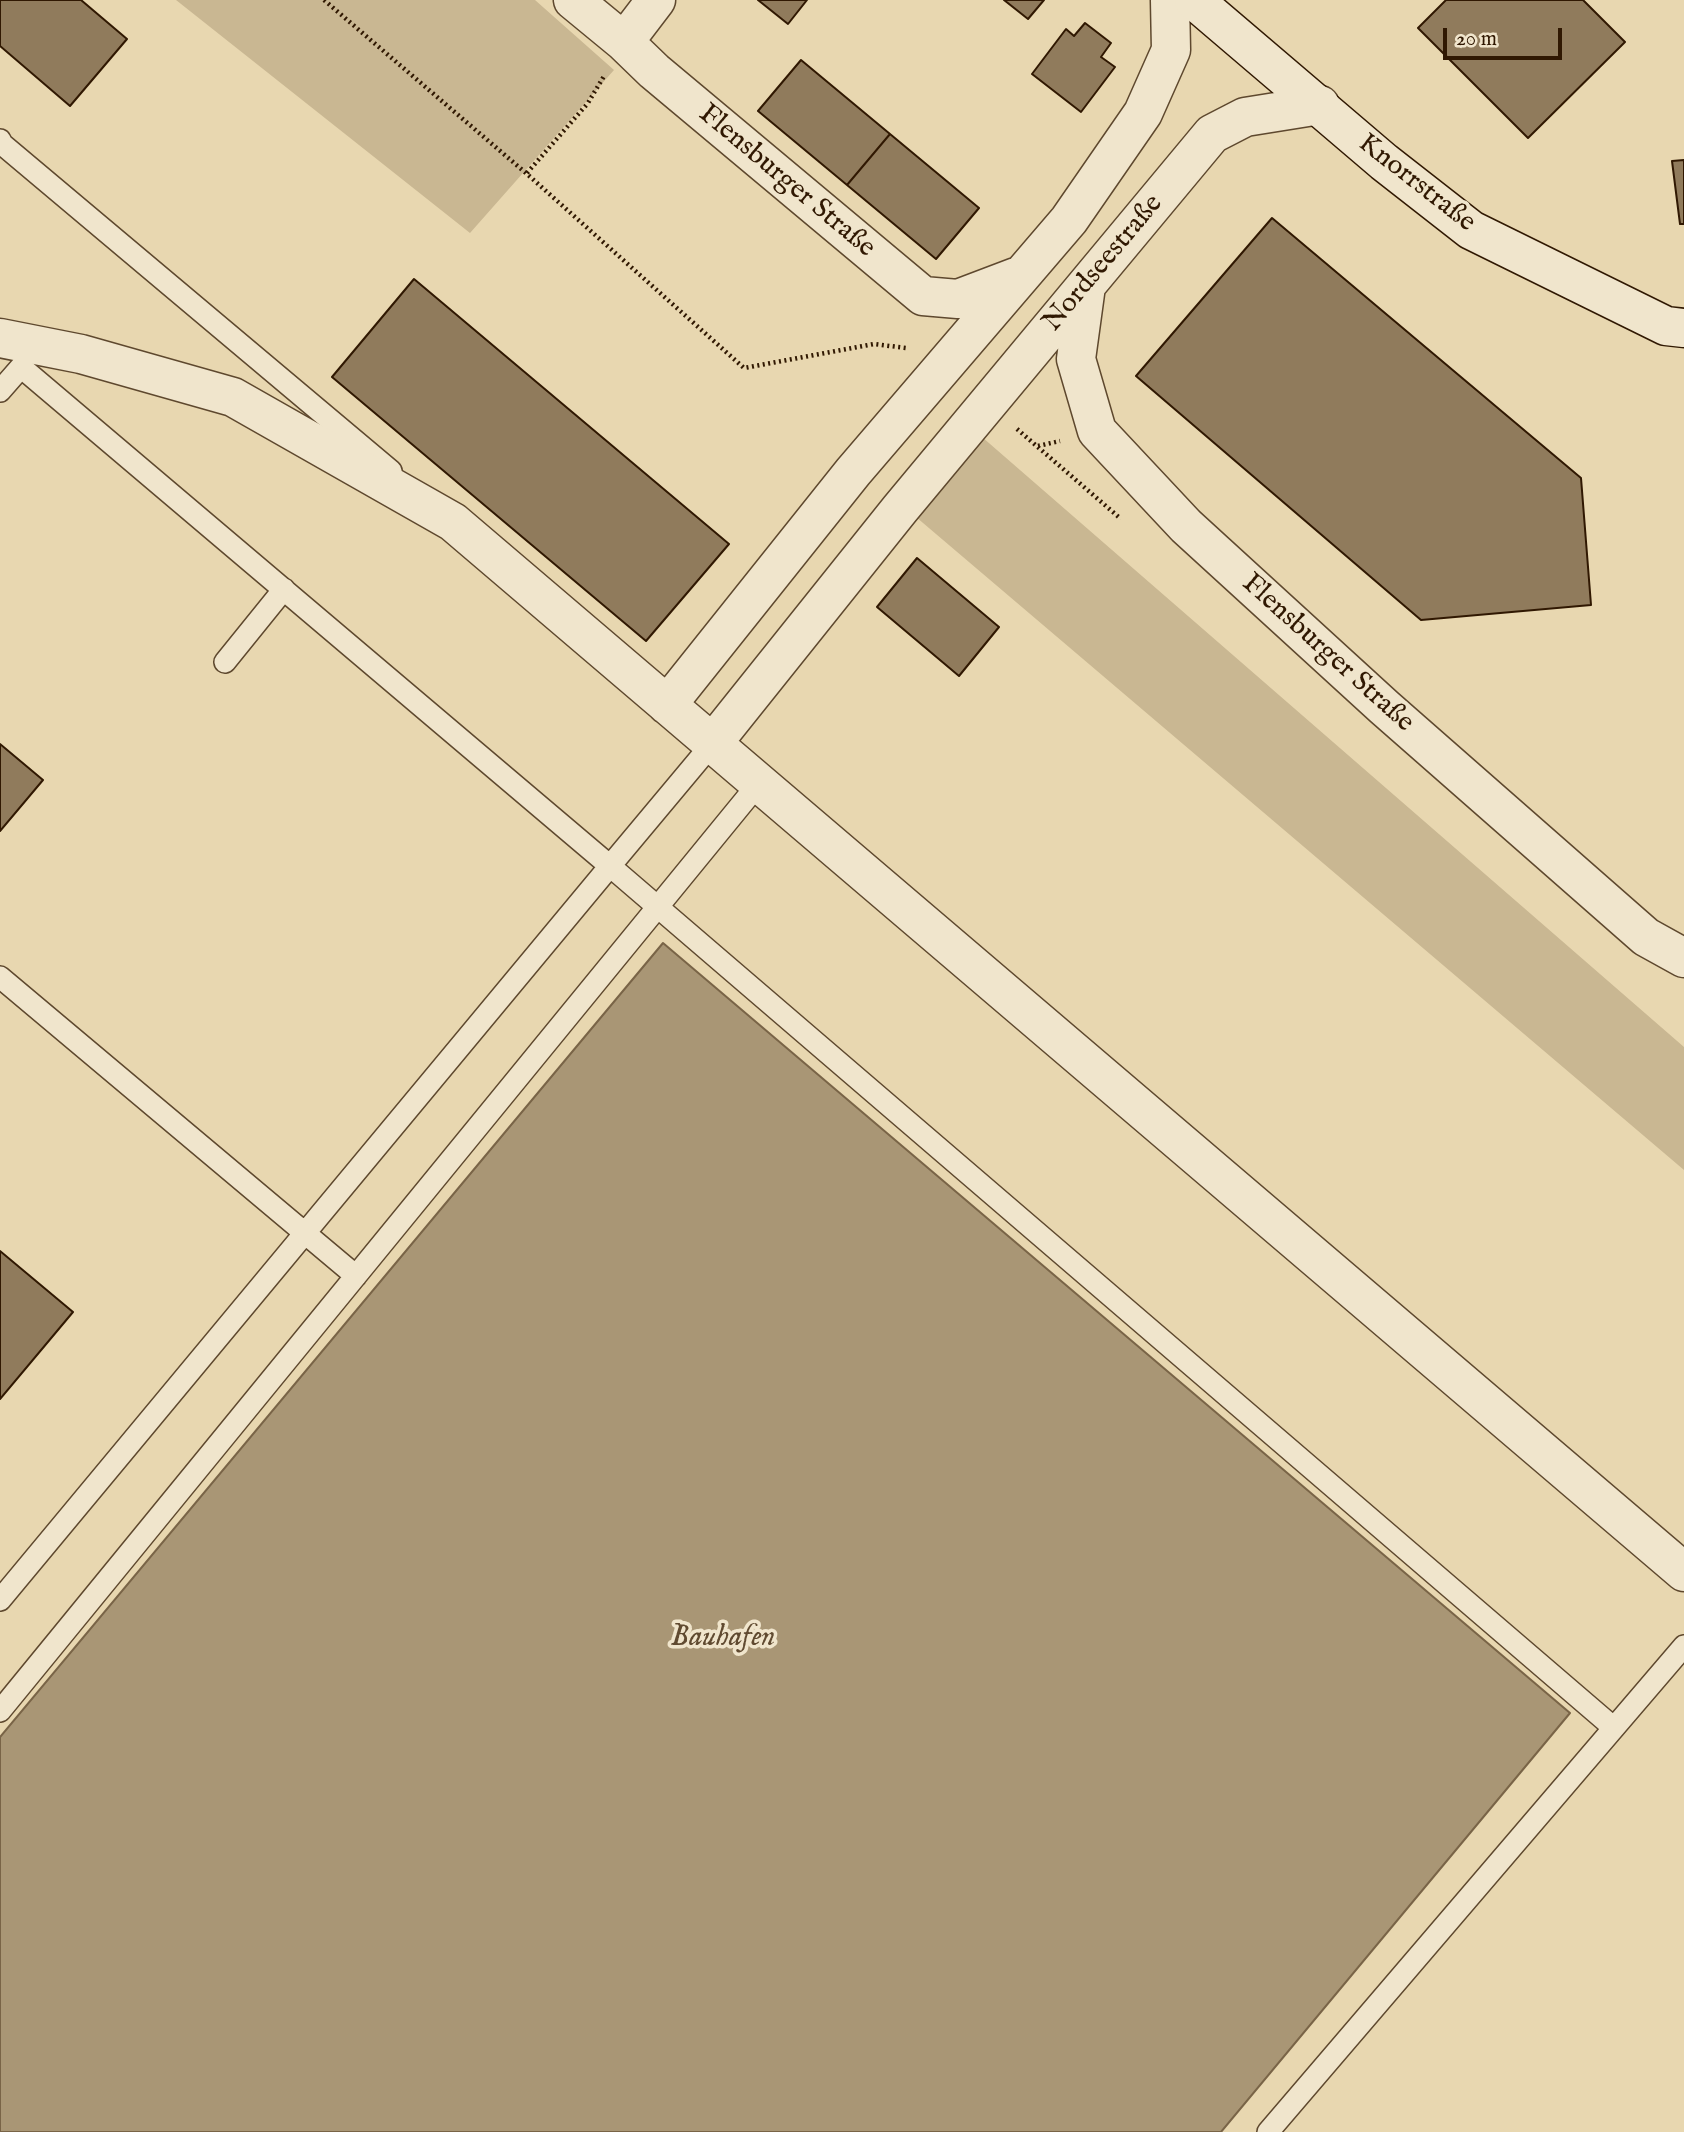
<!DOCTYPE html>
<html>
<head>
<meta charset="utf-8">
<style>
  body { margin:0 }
  #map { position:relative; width:1684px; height:2132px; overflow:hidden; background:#e8d7b0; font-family:"IM FELL English",serif }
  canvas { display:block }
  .scale { position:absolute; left:1443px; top:28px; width:119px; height:32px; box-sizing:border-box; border:4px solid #301802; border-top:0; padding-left:9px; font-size:21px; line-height:24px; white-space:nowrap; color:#301802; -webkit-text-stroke:5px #f0e5cc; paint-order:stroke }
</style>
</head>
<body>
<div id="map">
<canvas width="1684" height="2132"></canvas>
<div class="scale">20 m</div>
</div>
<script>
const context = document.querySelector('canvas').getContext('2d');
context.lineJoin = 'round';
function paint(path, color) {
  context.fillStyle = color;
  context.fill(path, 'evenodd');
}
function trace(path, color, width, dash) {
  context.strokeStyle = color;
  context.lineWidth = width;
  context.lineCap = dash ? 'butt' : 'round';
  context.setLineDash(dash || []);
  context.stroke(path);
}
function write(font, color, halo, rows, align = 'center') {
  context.font = font + ' "IM FELL English",serif';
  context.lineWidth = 7;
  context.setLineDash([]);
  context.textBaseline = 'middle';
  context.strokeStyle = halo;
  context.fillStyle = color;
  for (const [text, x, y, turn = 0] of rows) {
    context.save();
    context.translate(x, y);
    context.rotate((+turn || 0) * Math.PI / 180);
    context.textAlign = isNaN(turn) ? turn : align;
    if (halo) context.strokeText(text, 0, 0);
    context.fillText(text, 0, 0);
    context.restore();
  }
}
paint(new Path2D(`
  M176,0H535L614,70L470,233Z
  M982,437L1684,1047V1170L916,517Z`), '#c9b792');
const water = new Path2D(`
  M663,943L1570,1713L1221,2132H0V1737Z`);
paint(water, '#a99675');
trace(water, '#796447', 2);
const building = new Path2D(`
  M0,0H81L127,39L70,106L0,46Z
  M758,0H807L788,24Z
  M1004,0H1044L1028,19Z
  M1446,0H1583L1625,42L1528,138L1418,28Z
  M1085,23L1111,43L1101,57L1115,67L1081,112L1032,74L1066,29L1074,36Z
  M801,60L890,134L847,185L758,111Z
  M890,134L979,208L936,259L847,185Z
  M1684,160V224H1680L1672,161Z
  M1272,218L1581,478L1591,605L1421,620L1136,376Z
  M414,279L729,544L646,641L332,377Z
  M917,558L999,627L959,676L877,607Z
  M0,744L43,780L0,831Z
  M0,1251L73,1312L0,1399Z`);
paint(building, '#907b5c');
trace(building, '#301802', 2);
const lane = new Path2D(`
  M0,140L2,144L391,471
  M0,391L21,367L610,866L712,744
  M225,662L284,589
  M0,977L356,1276
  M0,1600L610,866L1614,1728
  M0,1711L759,783
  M1268,2132L1684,1646`);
const street = new Path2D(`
  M573,0L624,42L654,71L923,296L958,299L1016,277
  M624,42L656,0
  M1086,286L1076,359L1097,431L1186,526L1384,707L1646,937L1684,958
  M0,338L81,354L233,397L453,522L1684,1572
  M667,705L853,472L1069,220L1143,113L1171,50L1170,0
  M712,744L900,509L1212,134L1245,117L1320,105`);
const secondary = new Path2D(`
  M1194,0L1384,162L1471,230L1666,326L1684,328`);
trace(lane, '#5e482e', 24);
trace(street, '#5e482e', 41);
trace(secondary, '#301802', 41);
trace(new Path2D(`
  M324,0L527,174L744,368L874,344L906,348
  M527,173L588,103L604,76
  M1017,429L1121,519
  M1038,446L1060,441`), '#301802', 4.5, [2, 3.5]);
trace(lane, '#f0e5cc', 21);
trace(street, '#f0e5cc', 38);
trace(secondary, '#f0e5cc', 38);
write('28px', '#301802', '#f0e5cc', [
  ["Flensburger Straße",786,182,40],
  ["Knorrstraße",1416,184,38],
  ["Nordseestraße",1104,264,-50],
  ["Flensburger Straße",1327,654,42]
]);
write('italic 30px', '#604a30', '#f0e5cc', [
  ["Bauhafen",723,1639]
]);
</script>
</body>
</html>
